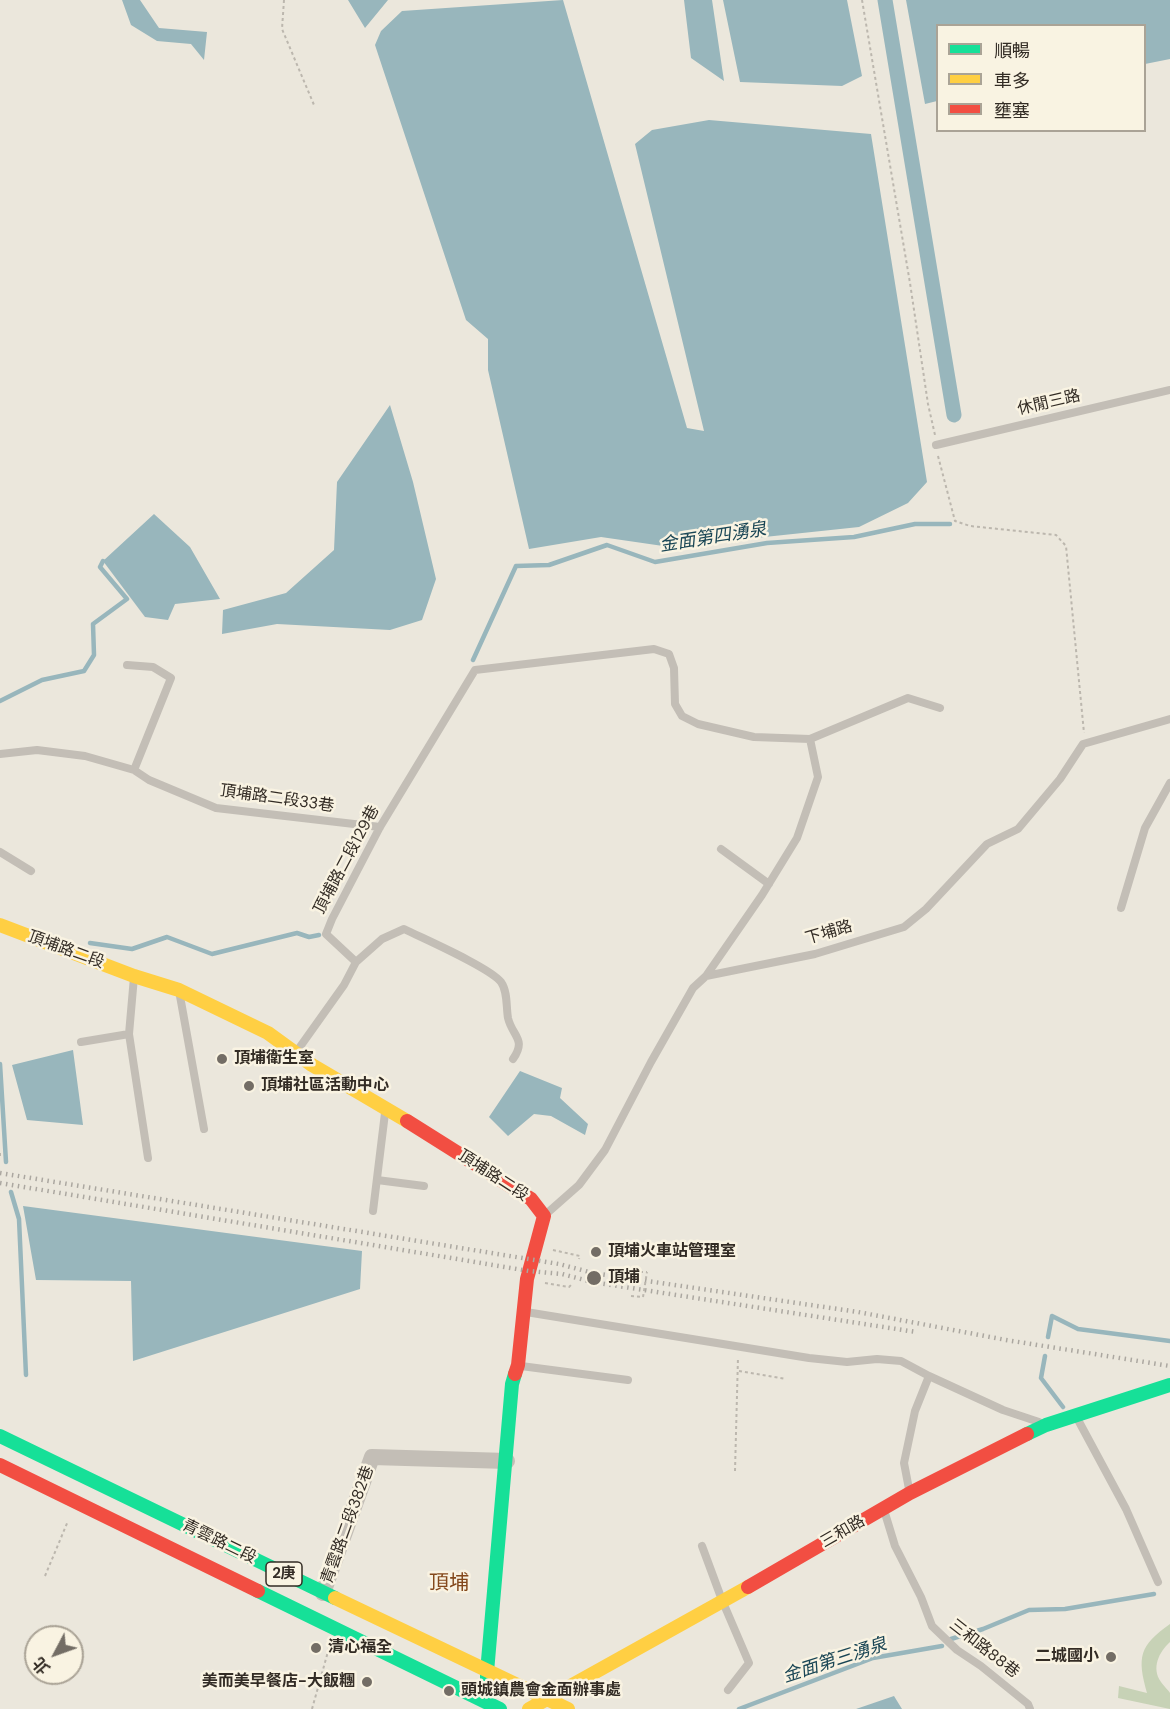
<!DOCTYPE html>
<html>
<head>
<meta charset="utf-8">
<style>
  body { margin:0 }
  #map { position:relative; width:1170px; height:1709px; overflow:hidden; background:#ebe7dc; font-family:"DM Sans","Noto Sans TC",sans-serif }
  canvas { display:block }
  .legend { position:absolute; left:936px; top:24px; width:210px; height:108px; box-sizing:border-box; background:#f9f3e2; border:2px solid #aaa396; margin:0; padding:8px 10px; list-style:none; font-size:18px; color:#332c25 }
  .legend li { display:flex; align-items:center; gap:12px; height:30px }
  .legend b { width:30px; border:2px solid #aaa396 }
  .north { position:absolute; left:24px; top:1625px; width:60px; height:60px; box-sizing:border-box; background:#f9f3e2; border:2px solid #aaa396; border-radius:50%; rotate:229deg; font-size:16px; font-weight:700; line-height:24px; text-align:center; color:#332c25 }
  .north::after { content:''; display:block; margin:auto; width:21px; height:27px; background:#736d65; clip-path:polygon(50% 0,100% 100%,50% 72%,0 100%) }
</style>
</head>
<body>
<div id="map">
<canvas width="1170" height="1709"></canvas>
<ul class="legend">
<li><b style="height:8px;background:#16e098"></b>順暢</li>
<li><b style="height:8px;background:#ffcf43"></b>車多</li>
<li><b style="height:8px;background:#f24e42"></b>壅塞</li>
</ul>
<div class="north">北</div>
</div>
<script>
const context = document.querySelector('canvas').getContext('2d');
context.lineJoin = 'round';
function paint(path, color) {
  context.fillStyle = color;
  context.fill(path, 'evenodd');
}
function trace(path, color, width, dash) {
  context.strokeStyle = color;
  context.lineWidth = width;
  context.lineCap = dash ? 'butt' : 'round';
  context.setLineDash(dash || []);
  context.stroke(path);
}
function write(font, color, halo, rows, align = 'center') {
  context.font = font + ' "DM Sans","Noto Sans TC",sans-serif';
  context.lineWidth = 5;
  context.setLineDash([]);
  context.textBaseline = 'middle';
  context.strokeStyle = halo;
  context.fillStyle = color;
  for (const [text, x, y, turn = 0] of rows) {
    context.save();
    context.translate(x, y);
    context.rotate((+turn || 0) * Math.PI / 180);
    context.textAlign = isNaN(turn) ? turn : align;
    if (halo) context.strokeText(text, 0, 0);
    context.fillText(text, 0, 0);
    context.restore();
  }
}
paint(new Path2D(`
  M1170,1624V1642C1159,1652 1151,1668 1161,1682C1163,1685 1169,1691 1170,1693C1170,1697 1170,1705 1170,1709L1118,1698L1119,1686L1147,1693C1137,1657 1139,1646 1170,1624Z`), '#c7d2b6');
paint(new Path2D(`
  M122,0H140L159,28L207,32L204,60L191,44L157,41L131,25Z
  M348,0H388L365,28Z
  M563,0L687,428L704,431L635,144L652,130L709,120L871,134L927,482L908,503L859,527L670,547L601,537L529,549L488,370V339L466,320L375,45L381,31L402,11Z
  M684,0H712L724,81L691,58Z
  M723,0H847L862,76L842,86L740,82Z
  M906,0H1170V59L1145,64L1144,26H938L937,101L925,104Z
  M390,405L413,482L436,579L422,620L390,630L277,624L222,634L223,610L286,593L334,550L337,482Z
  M154,514L190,547L220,599L175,604L168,620L145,617L103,561Z
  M73,1050L83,1125L27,1120L12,1065Z
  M520,1071L562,1088L560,1098L588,1124L585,1135L551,1116L534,1114L508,1136L489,1117Z
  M23,1206L362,1251L360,1289L133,1361L131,1281L36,1280Z
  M894,1696L902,1709H856Z`), '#98b6bc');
trace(new Path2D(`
  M473,660L516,566L549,565L607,545L655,562L767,543L854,537L915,524H950
  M0,701L42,680L84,671L94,655L93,624L127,599L100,567L103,561
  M90,943L132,949L167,937L212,954L297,933L309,937L319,935
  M0,1064L6,1162
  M11,1192L19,1219L26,1375
  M1048,1337L1052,1316L1078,1329L1170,1341
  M1045,1356L1041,1378L1063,1407
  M951,1639L983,1629L1029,1610L1065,1609L1154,1594
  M739,1709L873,1658L942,1646`), '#98b6bc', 4.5);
trace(new Path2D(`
  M885,0L954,415`), '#98b6bc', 15);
trace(new Path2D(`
  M284,0L282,29L314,105
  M862,0L910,283L928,404L935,435
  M938,456L955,521L970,526L1056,535L1066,546L1084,733
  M0,1153V1156
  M553,1250L580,1256L579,1259
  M640,1272H647
  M545,1283L569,1287L572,1284
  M631,1296L643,1297
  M739,1371L786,1379
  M735,1471L738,1357
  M45,1576L68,1521
  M312,1709L329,1648`), '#bcb7ae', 2, [3, 3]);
trace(new Path2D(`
  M936,445L1170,390
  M127,665L153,667L171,678L134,770
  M0,754L37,750L85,756L134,770L149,780L216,808L380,827
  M721,849L769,884
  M0,852L31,871
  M1121,908L1145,828L1170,783
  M356,962L382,939L404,929C424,939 489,967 501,982C508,992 506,1007 508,1018C512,1036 527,1039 513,1059
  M706,976L762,895L797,838L818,777L810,739
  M134,977L129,1034L148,1158
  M180,996L204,1129
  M81,1042L129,1034
  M297,1051L344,985L356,962L326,934L332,919L380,827L475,670L654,649L669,654L674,668L675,704L682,716L698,724L754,737L810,739L908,698L940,708
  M377,1180L424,1186
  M373,1211L385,1113
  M545,1215L579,1185L605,1150L651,1062L693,988L706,976L815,954L904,927L926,909L987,844L1018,829L1060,779L1083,744L1170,719
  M526,1312L809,1358L847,1362L877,1359L901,1361L929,1376L1003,1410L1039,1422
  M521,1366L628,1380
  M1077,1418L1126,1509L1158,1582
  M909,1489L904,1463L915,1411L929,1376
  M884,1510L895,1546L921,1597L932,1626L957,1650L981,1666L1028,1704L1030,1709
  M702,1546L722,1600L749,1663L728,1690`), '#c3beb6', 8);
trace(new Path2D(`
  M323,1593L372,1457L507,1461`), '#c3beb6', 16);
trace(new Path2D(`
  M1027,1434L1046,1425L1170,1385
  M0,1436L335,1598
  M258,1591L500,1709
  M487,1702V1672L512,1384L515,1374`), '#16e098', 14);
trace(new Path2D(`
  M0,925L134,976L179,990L268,1033L312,1065L407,1121
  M335,1598L568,1709
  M529,1709L748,1587`), '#ffcf43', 14);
trace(new Path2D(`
  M407,1121L531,1199L544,1216L527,1279L518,1365L515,1374
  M0,1465L258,1591
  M748,1587L910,1493L1027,1434`), '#f24e42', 14);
trace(new Path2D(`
  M0,1173L559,1264L593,1273L858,1312L1006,1340L1170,1366
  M0,1183L529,1271L562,1274L592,1282L916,1332`), '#aba7a0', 4.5, [1.5, 4.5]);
trace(new Path2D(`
  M643,1297L647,1272`), '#bcb7ae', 2, [3, 3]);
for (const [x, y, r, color] of [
  [222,1059,6,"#736d65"],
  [249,1086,6,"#736d65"],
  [596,1252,6,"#736d65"],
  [594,1278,8,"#736d65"],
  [316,1648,6,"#736d65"],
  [1111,1657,6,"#736d65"],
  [367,1682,6,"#736d65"],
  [449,1691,6,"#736d65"]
]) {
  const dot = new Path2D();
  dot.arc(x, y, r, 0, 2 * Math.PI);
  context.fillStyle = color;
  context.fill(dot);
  trace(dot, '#f9f3e2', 2);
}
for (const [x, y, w] of [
  [284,1574,36]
]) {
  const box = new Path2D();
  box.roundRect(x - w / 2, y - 12, w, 24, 4.5);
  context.fillStyle = '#f9f3e2';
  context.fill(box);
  trace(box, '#332c25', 1.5);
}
write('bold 15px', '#332c25', null, [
  ["2庚",284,1574]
]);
write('16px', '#332c25', '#f9f3e2', [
  ["休閒三路",1049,403,-13],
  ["頂埔路二段33巷",277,799,8],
  ["頂埔路二段129巷",347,860,-62],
  ["下埔路",829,933,-16],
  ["頂埔路二段",66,950,20],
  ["頂埔路二段",493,1176,33],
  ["青雲路二段382巷",348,1525,-70],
  ["三和路",843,1532,-30],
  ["青雲路二段",219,1542,26],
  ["三和路88巷",984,1649,38]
]);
write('bold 16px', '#332c25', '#f9f3e2', [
  ["頂埔衛生室",234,1059],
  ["頂埔社區活動中心",261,1086],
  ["頂埔火車站管理室",608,1252],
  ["頂埔",608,1278],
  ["清心福全",328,1648],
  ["二城國小",1099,1657,"right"],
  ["美而美早餐店-大飯糰",355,1682,"right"],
  ["頭城鎮農會金面辦事處",461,1691]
], 'left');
write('italic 18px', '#1a4655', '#f9f3e2', [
  ["金面第四湧泉",713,538,-9],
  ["金面第三湧泉",835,1661,-18]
]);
write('20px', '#84491c', '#f9f3e2', [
  ["頂埔",449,1584]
]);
</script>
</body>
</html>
